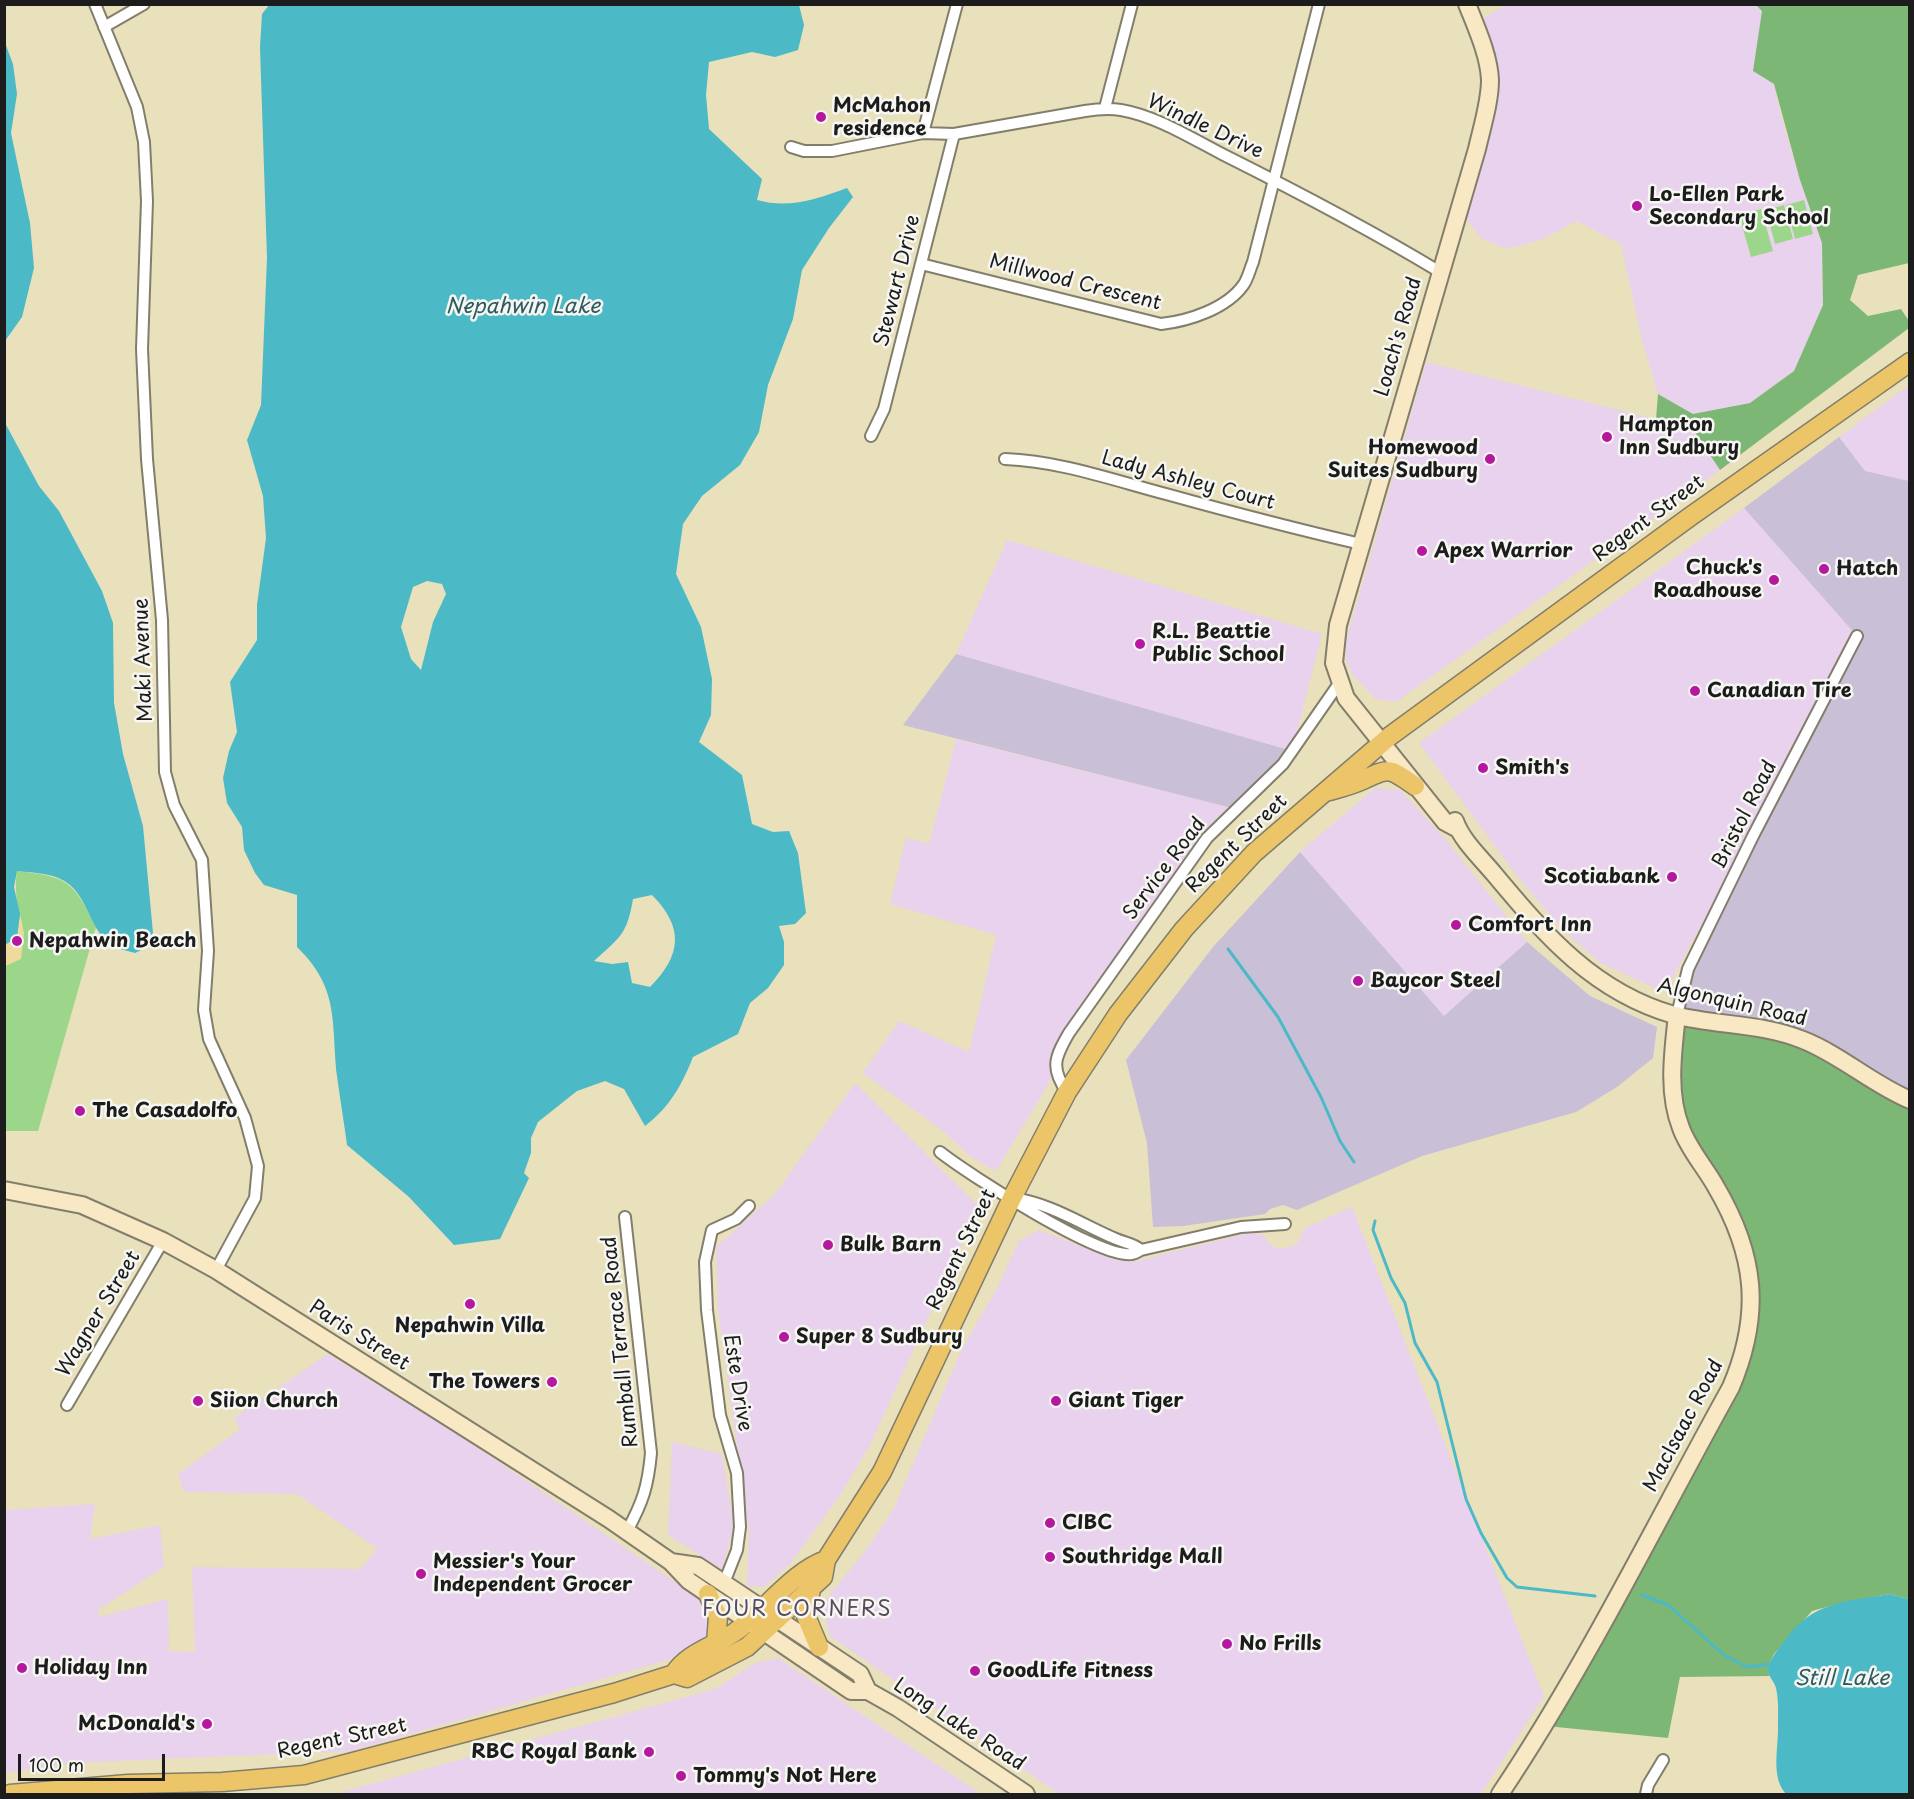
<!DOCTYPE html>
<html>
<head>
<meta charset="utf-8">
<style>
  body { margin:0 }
  #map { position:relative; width:1914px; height:1799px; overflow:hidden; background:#e9e0bc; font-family:"Playpen Sans",sans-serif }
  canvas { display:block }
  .frame { position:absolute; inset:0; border:6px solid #1c1c1c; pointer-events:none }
  .scale { position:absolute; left:18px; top:1754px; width:147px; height:27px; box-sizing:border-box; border:3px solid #1c1c1c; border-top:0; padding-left:8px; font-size:18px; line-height:21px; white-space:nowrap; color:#1c1c1c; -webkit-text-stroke:4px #f6f6f2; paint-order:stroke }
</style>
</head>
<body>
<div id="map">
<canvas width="1914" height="1799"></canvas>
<div class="frame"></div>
<div class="scale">100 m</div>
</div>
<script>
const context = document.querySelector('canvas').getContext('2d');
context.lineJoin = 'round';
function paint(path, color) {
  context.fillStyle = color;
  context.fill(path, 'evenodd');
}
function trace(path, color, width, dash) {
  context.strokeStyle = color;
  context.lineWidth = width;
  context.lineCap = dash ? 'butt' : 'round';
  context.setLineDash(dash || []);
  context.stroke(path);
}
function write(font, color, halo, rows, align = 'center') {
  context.font = font + ' "Playpen Sans",sans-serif';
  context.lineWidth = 5;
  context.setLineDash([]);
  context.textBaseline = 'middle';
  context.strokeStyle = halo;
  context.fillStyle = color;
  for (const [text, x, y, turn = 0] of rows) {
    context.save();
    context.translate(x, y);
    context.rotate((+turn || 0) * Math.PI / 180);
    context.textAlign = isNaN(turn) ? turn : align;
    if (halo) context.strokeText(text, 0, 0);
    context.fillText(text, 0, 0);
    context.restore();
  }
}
paint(new Path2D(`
  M1506,5H1756L1763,10L1753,71L1774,84L1780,112L1800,180L1822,243L1823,305L1794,371L1750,403L1693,414L1658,394L1643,344L1621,244L1577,221L1541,240L1507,249L1481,238L1467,220L1462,190L1484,115L1479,36L1484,18Z
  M1426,362L1691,428L1720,470L1396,702L1375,699L1353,675L1346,661L1345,645Z
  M1909,385V481L1865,471L1839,437Z
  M1744,508L1857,636L1670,983L1659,990L1601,963L1564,931L1517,876L1419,743Z
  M1007,540L1322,634L1292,751L956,654Z
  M956,739L1236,809L1207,838L1057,1053L1055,1073L996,1171L972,1158L943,1131L863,1073L899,1021L969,1052L996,935L890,904L906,838L929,844Z
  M1375,788L1400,790L1447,841L1527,942L1444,1016L1300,852Z
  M855,1083L979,1207L869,1447L840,1495L791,1563L764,1587L747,1586L749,1531L718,1311L716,1247L774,1195Z
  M1352,1207L1544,1696L1481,1794H1059L830,1636L822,1604L867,1549L894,1508L961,1351L997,1288L1019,1241L1039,1230L1116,1260L1133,1262L1249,1233L1262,1234L1273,1247L1284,1249L1297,1244L1305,1228Z
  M328,1354L457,1434L715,1609L718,1636L668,1660L351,1751L69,1763L5,1773V1510L95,1504L90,1539L160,1525L164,1567L98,1610L99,1617L168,1599L169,1651L195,1652L192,1567L361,1569L377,1548L297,1494L184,1492L178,1474L240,1429L234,1418Z
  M672,1442L722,1454L734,1526L722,1569L668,1535Z
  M778,1658L981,1794H335L715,1689L755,1663Z`), '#e9d2ed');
paint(new Path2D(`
  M1839,437L1865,471L1909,481V1100L1677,1015L1688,969L1857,636L1744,508Z
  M956,654L1292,751L1236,809L903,725Z
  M1300,852L1444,1016L1527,942L1590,996L1657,1027L1653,1058L1617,1087L1576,1112L1422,1156L1297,1210L1283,1205L1270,1209L1265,1214L1183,1226L1153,1227L1147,1143L1126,1060L1213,947Z`), '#c9bfd7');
paint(new Path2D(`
  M1804,200L1813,234L1795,239L1786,205Z
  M1784,205L1793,239L1775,244L1766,210Z
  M1761,209L1773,251L1751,257L1739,215Z
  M17,871C69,877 73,881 96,927L38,1131H5L4,945L17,936C21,912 13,894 17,871Z`), '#9cd68a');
paint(new Path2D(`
  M1756,5H1909V263L1858,275L1850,300L1868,316L1901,309L1909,321V328L1720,470L1692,428L1656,419L1658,394L1693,414L1750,403L1794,371L1823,305L1822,243L1800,180L1774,84L1753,71L1762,11Z
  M1677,1015L1776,1031L1909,1100V1599L1889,1594L1841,1603L1812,1611L1774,1654L1768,1666L1769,1676L1680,1677L1668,1738L1546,1726L1604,1623L1748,1334L1742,1237L1681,1128Z`), '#7db776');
paint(new Path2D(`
  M20,914L24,933L21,959L5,966L4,945L17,937Z`), '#eeda9e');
paint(new Path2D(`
  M269,5H799L804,25L798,50L775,57L752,52L709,62L706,95L709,129L762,179L757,200C789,209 817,199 847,188L853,197L829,228L802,270L793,319L768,385L759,432L740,465L702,496L683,524L676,574L701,627L712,679L711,715L699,742L742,775L752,824L773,832L789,831L798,853L806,913L795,924L779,926L784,942V965L768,988L750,1003L738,1034L693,1057C682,1085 669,1108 645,1126L624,1089L605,1081L577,1091L538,1122L531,1138V1153L524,1173L529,1178L500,1239L454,1245L409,1197L347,1145C344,1122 340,1099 337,1076C331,1021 340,989 297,947V895L264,885L255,873L244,850L242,827L227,803L223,778L229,751L237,732L230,682L257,640V605L266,538L263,496L247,440L261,405L267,258L260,47L262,14ZM427,581L442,584L446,594L433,622L421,670L411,659L401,627L413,587ZM652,895C684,927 682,955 650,987L632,983L628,962L612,964L594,961C620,937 627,935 633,899Z
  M4,40L13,64L17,94L11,133L30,223L34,268L22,317L5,341Z
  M4,421L39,486L59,511L102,591L113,623L114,703L123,754L143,826L153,933L141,950L135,953C128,951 119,949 113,946C91,933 89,901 70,885C56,873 35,873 17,871L14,887L20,914L17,937L5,945Z
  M1889,1594L1909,1599V1794H1786C1771,1778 1778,1750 1778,1729C1778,1715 1779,1701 1776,1688C1774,1680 1766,1675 1768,1667C1771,1658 1779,1648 1785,1640C1813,1601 1845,1602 1889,1594Z`), '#4cb9c7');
trace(new Path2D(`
  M1228,949L1278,1017L1321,1097L1340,1141L1354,1162
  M1375,1221L1373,1230L1391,1278L1405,1303L1415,1343L1437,1382L1466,1499L1481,1533L1507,1578L1517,1587L1595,1596
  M1642,1595L1668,1605L1724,1655L1747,1667L1770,1664`), '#4cb9c7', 3);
const street = new Path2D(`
  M95,4L137,107L144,142L147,201L142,349L147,459L162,620L165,772L174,805L202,860L208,951L204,1010L209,1039L245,1118L258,1166L255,1198L216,1270
  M104,27L144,4
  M1105,108L1132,4
  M923,133L957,4
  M791,147L804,151H832L923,133L954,134L1085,111C1097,109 1109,108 1121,110C1156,116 1191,138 1222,154C1296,191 1369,229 1440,272
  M921,264L1161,324C1188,321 1227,309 1244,284C1248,278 1250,269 1253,262L1319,4
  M871,436L884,409L954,134
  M1005,459C1060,461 1113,480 1166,494C1231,512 1296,529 1361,544
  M1677,1015L1688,969L1753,836L1857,636
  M1067,1092C1050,1068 1055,1057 1069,1033L1207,838L1283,764L1340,682
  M940,1152C968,1174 1101,1260 1132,1254C1135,1254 1138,1251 1141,1250L1241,1227L1285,1224
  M1012,1198C1050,1203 1081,1224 1116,1239C1125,1243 1133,1243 1141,1250
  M625,1217L651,1453C648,1486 643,1502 627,1531
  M67,1405L163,1241
  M724,1583L737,1550L740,1527L737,1473L720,1415L707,1310L705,1262L712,1230L736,1219L749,1206
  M1646,1794L1648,1785L1663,1760`);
const secondary = new Path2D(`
  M1455,821C1462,841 1481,858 1495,875C1546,936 1594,992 1674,1015C1717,1026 1762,1023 1803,1040C1841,1055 1872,1084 1910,1100
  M1458,829L1445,822L1346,698L1334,663L1338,625L1477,149C1482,127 1490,102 1490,80C1489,55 1476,27 1467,4
  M4,1190L82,1205L163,1241L216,1270L609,1519L671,1562L689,1581L851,1691H868L898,1708L1026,1794
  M671,1562L698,1566L860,1674L868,1691
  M1500,1794C1587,1664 1655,1524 1731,1387C1762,1314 1756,1255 1716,1187C1705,1167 1689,1150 1681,1128C1667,1093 1673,1052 1677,1015`);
const primary = new Path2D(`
  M1330,791C1340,788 1352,785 1363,780C1390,767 1389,768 1415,786
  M811,1589L806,1616L819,1647
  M708,1594L718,1617L716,1644
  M674,1674C687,1653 715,1646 735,1632C765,1611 792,1572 826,1560
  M10,1794L128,1784L222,1782L304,1775L614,1693L674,1674L687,1678L747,1647L823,1577L826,1560L882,1472L1012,1198L1067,1092L1118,1014L1184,929L1254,853L1390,736L1691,516L1910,362`);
trace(street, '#827e6c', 14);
trace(secondary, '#827e6c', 20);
trace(primary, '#827e6c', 21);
trace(street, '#fff', 10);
trace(secondary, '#f8e8c3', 16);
trace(primary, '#edc569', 18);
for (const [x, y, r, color] of [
  [821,117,6,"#b5179e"],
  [1637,206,6,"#b5179e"],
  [1607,437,6,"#b5179e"],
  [1490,459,6,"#b5179e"],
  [1422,551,6,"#b5179e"],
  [1824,569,6,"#b5179e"],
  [1774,580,6,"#b5179e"],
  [1140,644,6,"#b5179e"],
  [1695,691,6,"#b5179e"],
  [1483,768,6,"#b5179e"],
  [1672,877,6,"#b5179e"],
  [1456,925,6,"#b5179e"],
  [17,941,6,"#b5179e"],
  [1358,981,6,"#b5179e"],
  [80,1111,6,"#b5179e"],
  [828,1245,6,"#b5179e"],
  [470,1304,6,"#b5179e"],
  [784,1337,6,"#b5179e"],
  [552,1382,6,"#b5179e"],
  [198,1401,6,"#b5179e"],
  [1056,1401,6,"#b5179e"],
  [1050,1523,6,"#b5179e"],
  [1050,1557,6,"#b5179e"],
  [421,1574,6,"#b5179e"],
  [1227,1644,6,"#b5179e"],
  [22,1668,6,"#b5179e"],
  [975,1671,6,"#b5179e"],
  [207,1724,6,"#b5179e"],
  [649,1752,6,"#b5179e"],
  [681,1776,6,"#b5179e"]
]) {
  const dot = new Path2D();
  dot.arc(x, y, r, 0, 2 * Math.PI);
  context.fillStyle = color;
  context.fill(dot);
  trace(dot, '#f6f6f2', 2);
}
write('bold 20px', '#1c1c1c', '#f6f6f2', [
  ["McMahon",833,106],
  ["residence",833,129],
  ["Lo-Ellen Park",1649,195],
  ["Secondary School",1649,218],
  ["Hampton",1619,425],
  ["Inn Sudbury",1619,448],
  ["Homewood",1478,448,"right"],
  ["Suites Sudbury",1478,471,"right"],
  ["Apex Warrior",1434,551],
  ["Chuck's",1762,568,"right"],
  ["Roadhouse",1762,591,"right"],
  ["Hatch",1836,569],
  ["R.L. Beattie",1152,632],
  ["Public School",1152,655],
  ["Canadian Tire",1707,691],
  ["Smith's",1495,768],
  ["Scotiabank",1660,877,"right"],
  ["Comfort Inn",1468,925],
  ["Nepahwin Beach",29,941],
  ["Baycor Steel",1370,981],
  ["The Casadolfo",92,1111],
  ["Bulk Barn",840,1245],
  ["Nepahwin Villa",470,1326,"center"],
  ["Super 8 Sudbury",796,1337],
  ["The Towers",540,1382,"right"],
  ["Siion Church",210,1401],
  ["Giant Tiger",1068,1401],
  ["CIBC",1062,1523],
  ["Southridge Mall",1062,1557],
  ["Messier's Your",433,1562],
  ["Independent Grocer",433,1585],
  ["No Frills",1239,1644],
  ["Holiday Inn",34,1668],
  ["GoodLife Fitness",987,1671],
  ["McDonald's",195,1724,"right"],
  ["RBC Royal Bank",637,1752,"right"],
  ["Tommy's Not Here",693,1776]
], 'left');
write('20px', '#1c1c1c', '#f6f6f2', [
  ["Windle Drive",1205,127,25],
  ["Stewart Drive",898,281,-76],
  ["Millwood Crescent",1075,283,14],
  ["Loach's Road",1399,337,-74],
  ["Lady Ashley Court",1188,481,15],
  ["Regent Street",1649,519,-36],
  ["Maki Avenue",144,660,-92],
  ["Bristol Road",1745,815,-63],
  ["Regent Street",1237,844,-44],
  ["Service Road",1165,869,-53],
  ["Algonquin Road",1732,1003,13],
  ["Regent Street",962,1250,-64],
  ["Wagner Street",99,1314,-59],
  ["Paris Street",359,1336,32],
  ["Rumball Terrace Road",621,1342,-96],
  ["Este Drive",737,1383,81],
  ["MacIsaac Road",1684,1426,-62],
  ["Long Lake Road",959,1725,33],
  ["Regent Street",342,1739,-12]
]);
write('italic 21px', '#2f5b60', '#f6f6f2', [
  ["Nepahwin Lake",523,307],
  ["Still Lake",1842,1679]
]);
context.letterSpacing = '1.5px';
write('21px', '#554b5a', '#f6f6f2', [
  ["FOUR CORNERS",797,1610]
]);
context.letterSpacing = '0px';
</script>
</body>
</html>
